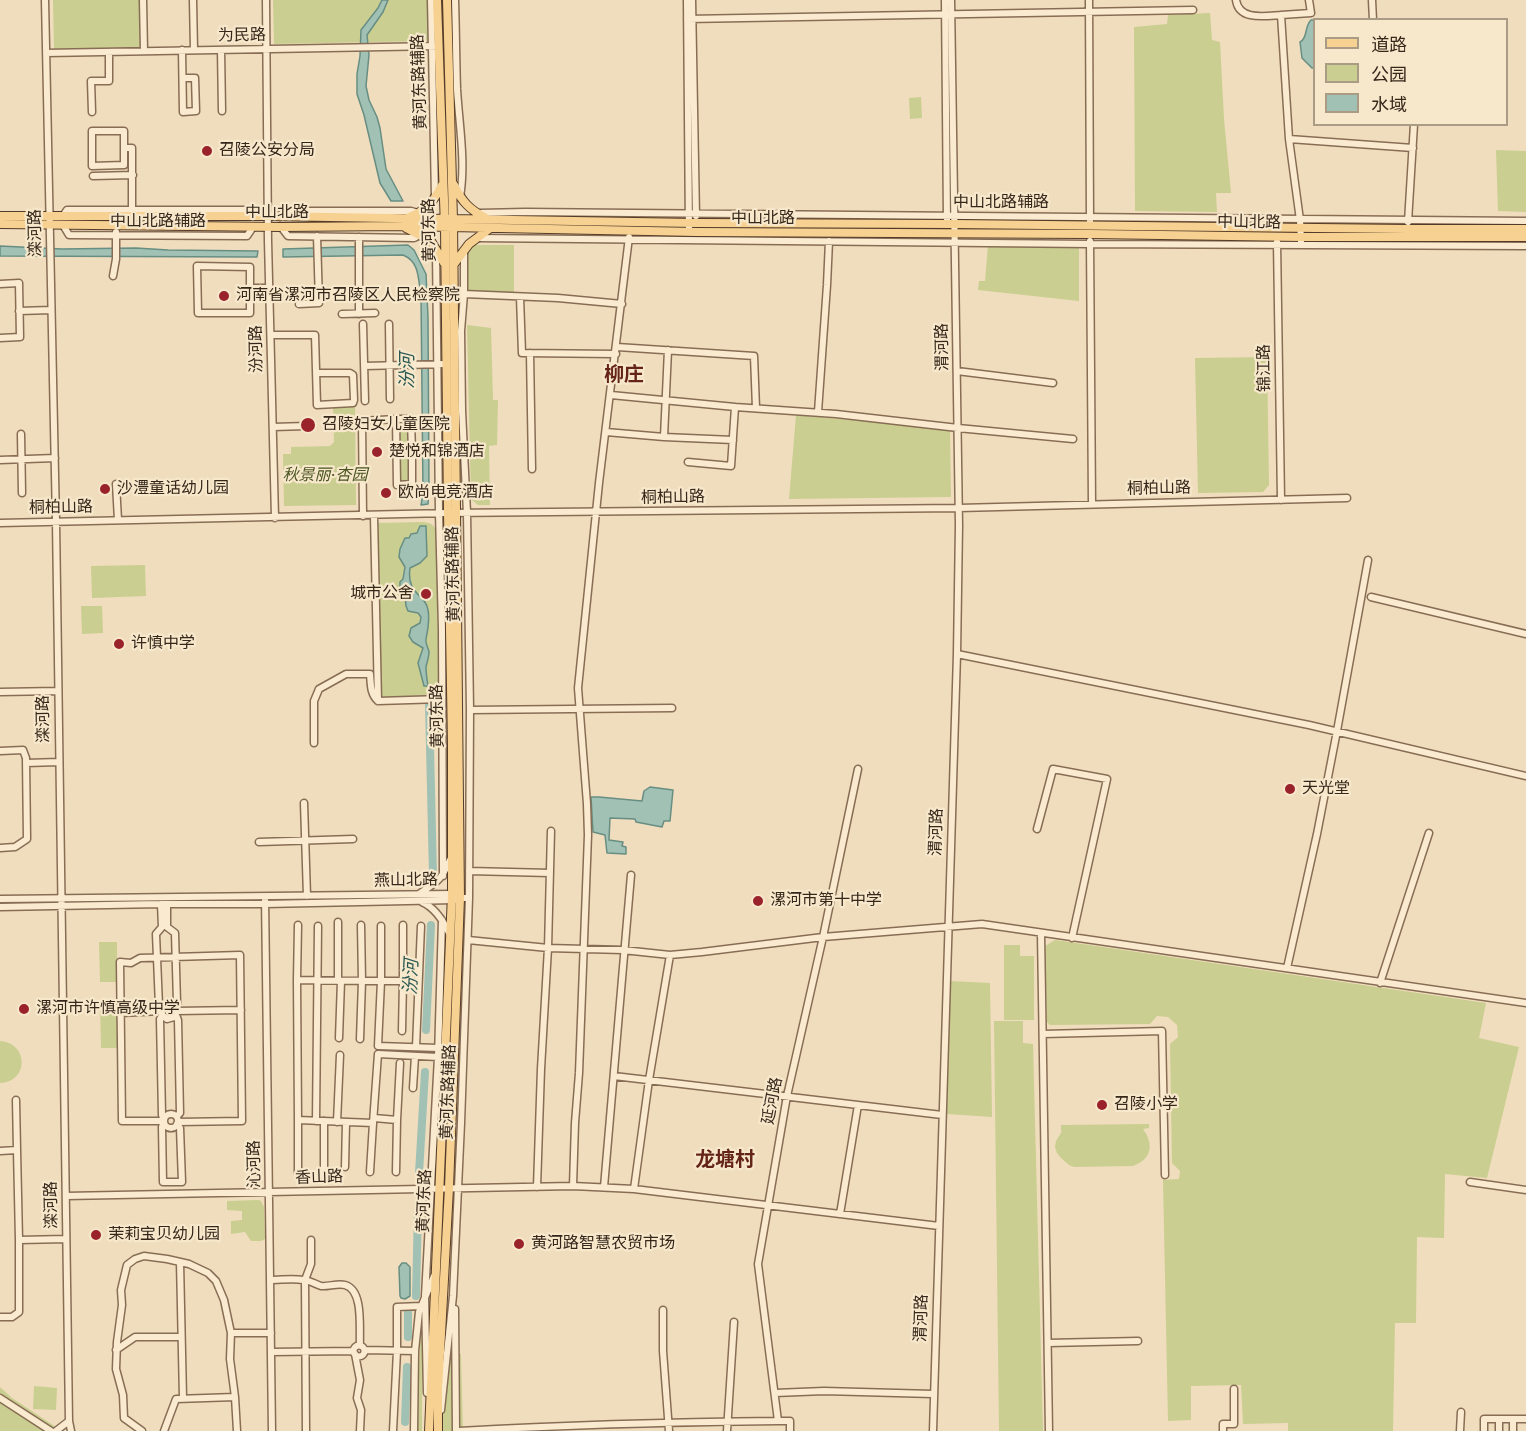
<!DOCTYPE html>
<html>
<head>
<meta charset="utf-8">
<style>
  body { margin:0 }
  #map { position:relative; width:1526px; height:1431px; overflow:hidden; background:#f0ddbd; font-family:"Source Serif 4","Noto Sans SC",serif }
  canvas { display:block }
  .legend { position:absolute; left:1313px; top:18px; width:195px; height:108px; box-sizing:border-box; background:#f7e8cc; border:2px solid #aa9b85; margin:0; padding:8px 10px; list-style:none; font-size:18px; color:#36271b }
  .legend li { display:flex; align-items:center; gap:12px; height:30px }
  .legend b { width:30px; border:2px solid #aa9b85 }
</style>
</head>
<body>
<div id="map">
<canvas width="1526" height="1431"></canvas>
<ul class="legend">
<li><b style="height:8px;background:#f6d191"></b>道路</li>
<li><b style="height:16px;background:#cace90"></b>公园</li>
<li><b style="height:16px;background:#a1c1b5"></b>水域</li>
</ul>
</div>
<script>
const context = document.querySelector('canvas').getContext('2d');
context.lineJoin = 'round';
function paint(path, color) {
  context.fillStyle = color;
  context.fill(path, 'evenodd');
}
function trace(path, color, width, dash) {
  context.strokeStyle = color;
  context.lineWidth = width;
  context.lineCap = dash ? 'butt' : 'round';
  context.setLineDash(dash || []);
  context.stroke(path);
}
function write(font, color, halo, rows, align = 'center') {
  context.font = font + ' "Source Serif 4","Noto Sans SC",serif';
  context.lineWidth = 4.5;
  context.setLineDash([]);
  context.textBaseline = 'middle';
  context.strokeStyle = halo;
  context.fillStyle = color;
  for (const [text, x, y, turn = 0] of rows) {
    context.save();
    context.translate(x, y);
    context.rotate((+turn || 0) * Math.PI / 180);
    context.textAlign = isNaN(turn) ? turn : align;
    if (halo) context.strokeText(text, 0, 0);
    context.fillText(text, 0, 0);
    context.restore();
  }
}
paint(new Path2D(`
  M53,0H139L140,49L54,50Z
  M273,0H428V41L274,44Z
  M1210,13L1212,40L1220,42L1224,119L1231,193H1216L1217,212L1135,211L1134,27L1167,24L1168,15Z
  M921,97L922,118L910,119L909,98Z
  M1496,150L1526,151V212L1498,211Z
  M474,245H514V293H468L467,255L469,249Z
  M988,246L1079,248V301L978,290L979,281H985Z
  M467,325L491,328L493,400H498L497,445L489,446L490,505H478L471,499Z
  M1267,357L1269,485L1263,492L1198,493L1195,358Z
  M333,407H355L356,505L284,506L283,454H291V447L330,446L334,442Z
  M796,415L950,429L951,497L789,499Z
  M399,421H409L410,483H400Z
  M423,522C429,523 433,523 436,530L439,696L380,697L377,523Z
  M145,565L146,596L92,598L91,566Z
  M81,606H102L103,633L82,634Z
  M1055,940L1486,1003L1479,1038L1519,1047L1487,1178L1445,1174L1444,1238L1417,1237L1416,1323H1395L1393,1431H1288V1423L1243,1424L1241,1385L1191,1386V1420L1168,1421L1163,1180L1179,1179L1180,1171L1172,1163L1170,1044L1178,1037L1177,1025L1168,1017L1157,1016L1150,1024L1050,1025L1047,1022L1045,946Z
  M99,942H117V982H100Z
  M1004,945H1020V956H1034V1020H1004Z
  M950,981L990,983L992,1117L947,1114Z
  M100,1002H117L118,1048H101Z
  M994,1021H1023V1043L1033,1044L1043,1431H999Z
  M0,1041C29,1043 29,1082 0,1083Z
  M1149,1124V1128L1143,1129C1154,1144 1152,1159 1133,1166L1074,1167L1069,1165L1061,1158L1057,1153L1055,1147L1056,1141L1062,1131H1061V1125Z
  M258,1200L261,1201L264,1207L265,1239L261,1241H251L245,1232L231,1234V1221L242,1220V1211L227,1210V1201Z
  M421,1313H422V1431H417Z
  M453,1314V1431H442L444,1391Z
  M457,1354H461L463,1431H457Z
  M34,1386L57,1388L56,1410L33,1409Z
  M0,1387L12,1398L62,1431H0Z`), '#cace90');
const water = new Path2D(`
  M382,0H388L383,12L367,35L369,55L366,86L369,100L377,117L380,128L386,169L403,201H391L380,183L364,115L357,94V74L360,56L361,30L378,8Z
  M1311,20H1314V68H1312L1302,58L1300,42C1308,38 1304,27 1311,20Z
  M408,245L414,250L426,274L428,317L429,490L428,504L421,505L423,493L421,296C418,279 420,262 403,255L283,257V249Z
  M0,246L62,249L136,248L168,250L258,251L257,257L0,256Z
  M420,526H426L427,556L420,563L410,568C406,595 426,594 428,610C430,620 428,629 426,639C425,643 428,647 429,652C429,657 427,662 426,667C426,673 427,680 428,686H424L418,663L423,648L413,642L409,636L411,628L420,623L421,617L418,613L408,611L406,606L405,596L400,588V582L403,579L405,567L399,557L400,549L405,538H409L411,534L417,533Z
  M650,787L673,790L670,821H664L662,827L636,822L635,819L610,818L609,840L623,842L622,846L626,847V854L607,853L605,835L593,832L591,797H599L642,801L644,791Z
  M402,1263H406L410,1267V1296L405,1299L401,1298L400,1296L399,1267Z`);
paint(water, '#a1c1b5');
trace(water, '#688e83', 1.5);
trace(new Path2D(`
  M429,704L433,875
  M426,1030L431,925
  M419,1173L425,1072
  M416,1296L418,1208
  M408,1310V1337
  M405,1422L407,1367`), '#a1c1b5', 8);
const minor = new Path2D(`
  M45,0L56,521L69,1421L56,1431
  M143,0L144,51
  M193,0L194,50
  M266,0L268,241L275,518
  M431,0L435,197
  M455,0C456,30 456,59 457,89C459,124 466,162 460,197
  M687,0L689,232
  M692,0L696,216
  M945,0L947,220
  M1089,0L1090,222
  M1236,0C1239,21 1265,16 1281,15
  M1372,0L1373,20
  M687,19L1193,10
  M182,50L183,112L196,111L195,78H183
  M221,50L222,111
  M46,53L439,46
  M92,112L91,81H109V52
  M1289,139L1413,148
  M124,148V165L92,166V131H124V148H132V209
  M93,176L133,175
  M480,213L525,212L632,213L1526,221
  M63,216L67,210H248L254,216
  M280,217L288,211H411L418,213
  M1408,222L1414,124
  M63,225L69,235L247,236L253,227
  M281,227L288,236L414,238L420,235
  M359,237V314
  M477,238L1090,244L1526,246
  M1090,241L1092,504
  M1301,241L1300,220L1289,139L1281,15L1311,13L1309,0
  M1277,242L1281,500
  M436,251L439,513L442,629L443,876
  M113,276L116,259V232
  M0,284L19,283L20,337L0,338
  M250,288V313H198L197,266L250,267V288H270
  M464,294L558,298L622,304
  M520,297L522,353L616,354
  M299,304L319,303L317,236
  M19,311L51,310
  M342,314L375,313
  M363,324L365,401
  M389,324L390,399
  M271,335H315L317,405L353,403L354,400L353,375L350,373H316
  M617,347L754,356L756,408
  M530,353L532,469
  M364,366L446,364
  M957,371L1053,383
  M611,395L735,407
  M818,412L827,285L829,241
  M273,427L307,426
  M606,432L664,437L733,440
  M21,434L22,493
  M664,437L668,350
  M412,453V484L397,485L396,419H411L412,453L442,452
  M0,460L55,458
  M688,462L731,466L735,407L836,414L958,428L1073,439
  M116,484L118,520
  M363,516L362,421L396,419
  M374,516L378,701L442,699
  M0,523L448,513L959,508L1347,498
  M1371,597L1526,634
  M957,654L1309,725L1526,776
  M0,692L57,691
  M470,710L672,708
  M314,743V701L319,689L346,674H370C371,684 370,694 378,701
  M0,751L23,750L26,758L27,839L15,847L0,848
  M26,763L59,762
  M304,803L307,896
  M1037,829L1053,769L1107,779L1072,938
  M259,842L353,839
  M469,871L550,873
  M419,894C439,881 441,880 451,858
  M265,897L272,1431
  M0,899L452,894L460,898H469
  M422,902C436,908 444,922 450,935
  M161,904L162,927L156,934L159,1006L162,1009
  M167,904V927L175,933L177,1003L175,1007L176,1013L174,1017L167,1019L163,1016L161,1011L165,1005L170,1004L175,1007
  M0,907L161,904H265L454,900
  M338,922V981
  M381,926V981H403V925
  M1041,934L1049,1431
  M468,940L548,948L623,950L670,955L702,952L823,937L982,924L1526,1003
  M1287,968L1317,834L1337,731L1368,560
  M297,980L298,925
  M1380,983L1429,833
  M176,1011L241,1010
  M121,1013L161,1011
  M162,1015L160,1019L162,1115L164,1121L162,1127L163,1182H182L180,1128L177,1124
  M176,1015L178,1020L180,1113L177,1116
  M402,1031L403,981
  M1043,1034L1162,1031L1165,1175
  M339,1038L341,981
  M360,1039L362,981L361,925
  M416,1047L421,926
  M438,1057L378,1054L373,1123L298,1120L297,980L381,981L378,1046L438,1048
  M614,1076L942,1115
  M413,1088L415,1056
  M16,1100L17,1150
  M164 1121a7 7 0 1 1 14 0a7 7 0 1 1-14 0Z
  M374,1118L397,1120L400,1063
  M298,1120V1173
  M164,1121H122L120,962L131,963L140,958L240,955L242,1121L178,1122
  M316,1121L318,926
  M324,1121V1175
  M337,1122L340,1055
  M0,1151L17,1150L19,1240L66,1239
  M345,1167L346,1122
  M370,1172L373,1123
  M396,1172L397,1120
  M1470,1182L1526,1190
  M573,1186L575,1123L579,1073L588,835L587,804L578,688L599,483L629,237
  M537,1187L541,1069L548,948L551,831
  M604,1187L631,875
  M634,1189L649,1080L670,955
  M66,1196L573,1186L634,1189L939,1226
  M840,1214L858,1105
  M180,1262L183,1398
  M270,1280C281,1280 293,1278 303,1280C309,1280 315,1284 321,1286C328,1287 337,1283 345,1285C364,1290 359,1329 360,1345
  M455,1309L456,1431
  M663,1310V1351L669,1431
  M0,1317H12L19,1312V1240
  M231,1333H271
  M1048,1343L1138,1341
  M353.5 1351a5.5 5.5 0 1 1 11 0a5.5 5.5 0 1 1-11 0Z
  M116,1350L135,1337H181
  M365,1350L415,1351
  M271,1352L353,1351
  M355,1354L360,1380L357,1398L361,1410L360,1431
  M427,1393L425,1296L438,1057L442,920
  M775,1393L824,1391L933,1394
  M0,1398L51,1431
  M441,1410L453,1296L461,1123L469,898L470,710L467,513L462,411L461,331L464,294V251
  M69,1421L71,1431
  M142,1431L124,1418L123,1395L116,1369L117,1342L122,1305L121,1290L127,1265L135,1259L144,1256L167,1259L189,1264L208,1273L216,1281L224,1300L231,1333L230,1359L235,1397L237,1431
  M164,1431L176,1399L235,1397
  M306,1431L305,1280L311,1264V1240
  M393,1431L397,1351V1307L421,1306
  M414,1431L415,1351L419,1312L434,1276
  M459,1431C565,1425 672,1422 778,1421
  M727,1431L734,1322
  M790,1431V1421H778L758,1264L787,1096L823,937L858,769
  M933,1431L957,654L959,525L951,0
  M1223,1431V1424H1234V1389
  M1460,1431L1461,1412
  M1484,1431V1419H1526
  M1499,1431V1419
  M1513,1431V1419`);
const major = new Path2D(`
  M454,185C462,202 470,210 486,218
  M0,216H268L696,223L954,224L1407,229H1526
  M409,217C426,211 434,201 442,185
  M0,224L281,227L401,226L696,232L1090,234L1301,237H1526
  M406,228L431,241L444,263
  M454,264L469,244L489,229
  M429,1431L452,894V746L448,513L445,228L437,0
  M438,1431V1389L449,1188L460,898L453,219L447,0`);
trace(minor, '#886d55', 9);
trace(major, '#553c2a', 10);
trace(minor, '#faebd0', 6);
trace(major, '#f6d191', 8);
for (const [x, y, r, color] of [
  [207,151,6,"#9a222a"],
  [224,296,6,"#9a222a"],
  [308,425,8,"#9a222a"],
  [377,452,6,"#9a222a"],
  [105,489,6,"#9a222a"],
  [386,493,6,"#9a222a"],
  [426,594,6,"#9a222a"],
  [119,644,6,"#9a222a"],
  [1290,789,6,"#9a222a"],
  [758,901,6,"#9a222a"],
  [24,1009,6,"#9a222a"],
  [1102,1105,6,"#9a222a"],
  [96,1235,6,"#9a222a"],
  [519,1244,6,"#9a222a"]
]) {
  const dot = new Path2D();
  dot.arc(x, y, r, 0, 2 * Math.PI);
  context.fillStyle = color;
  context.fill(dot);
  trace(dot, '#f7e8cc', 2);
}
write('16px', '#36271b', '#f7e8cc', [
  ["为民路",242,36,-1],
  ["黄河东路辅路",420,82,-92],
  ["中山北路辅路",1001,203],
  ["中山北路",277,213],
  ["中山北路",763,219],
  ["中山北路辅路",158,222],
  ["中山北路",1249,223,1],
  ["黄河东路",430,230,-91],
  ["滦河路",36,233,-91],
  ["渭河路",943,347,-91],
  ["汾河路",257,349,-91],
  ["锦江路",1265,368,-91],
  ["桐柏山路",1159,489,-1],
  ["桐柏山路",673,498,-1],
  ["桐柏山路",61,508,-1],
  ["黄河东路辅路",454,574,-91],
  ["黄河东路",438,716,-91],
  ["滦河路",44,719,-91],
  ["渭河路",937,832,-88],
  ["燕山北路",406,881,-1],
  ["黄河东路辅路",449,1092,-88],
  ["延河路",773,1101,-79],
  ["沁河路",255,1164,-91],
  ["香山路",319,1178,-2],
  ["黄河东路",425,1201,-88],
  ["滦河路",52,1205,-91],
  ["渭河路",922,1318,-88]
]);
write('16px', '#36271b', '#f7e8cc', [
  ["召陵公安分局",219,151],
  ["河南省漯河市召陵区人民检察院",236,296],
  ["召陵妇女儿童医院",322,425],
  ["楚悦和锦酒店",389,452],
  ["沙澧童话幼儿园",117,489],
  ["欧尚电竞酒店",398,493],
  ["城市公舍",414,594,"right"],
  ["许慎中学",131,644],
  ["天光堂",1302,789],
  ["漯河市第十中学",770,901],
  ["漯河市许慎高级中学",36,1009],
  ["召陵小学",1114,1105],
  ["茉莉宝贝幼儿园",108,1235],
  ["黄河路智慧农贸市场",531,1244]
], 'left');
write('italic 16px', '#4a5420', '#f7e8cc', [
  ["秋景丽·杏园",325,476]
]);
write('italic 18px', '#295751', '#f7e8cc', [
  ["汾河",408,371,-90],
  ["汾河",412,977,-87]
]);
write('bold 20px', '#652418', '#f7e8cc', [
  ["柳庄",624,376],
  ["龙塘村",725,1161]
]);
</script>
</body>
</html>
